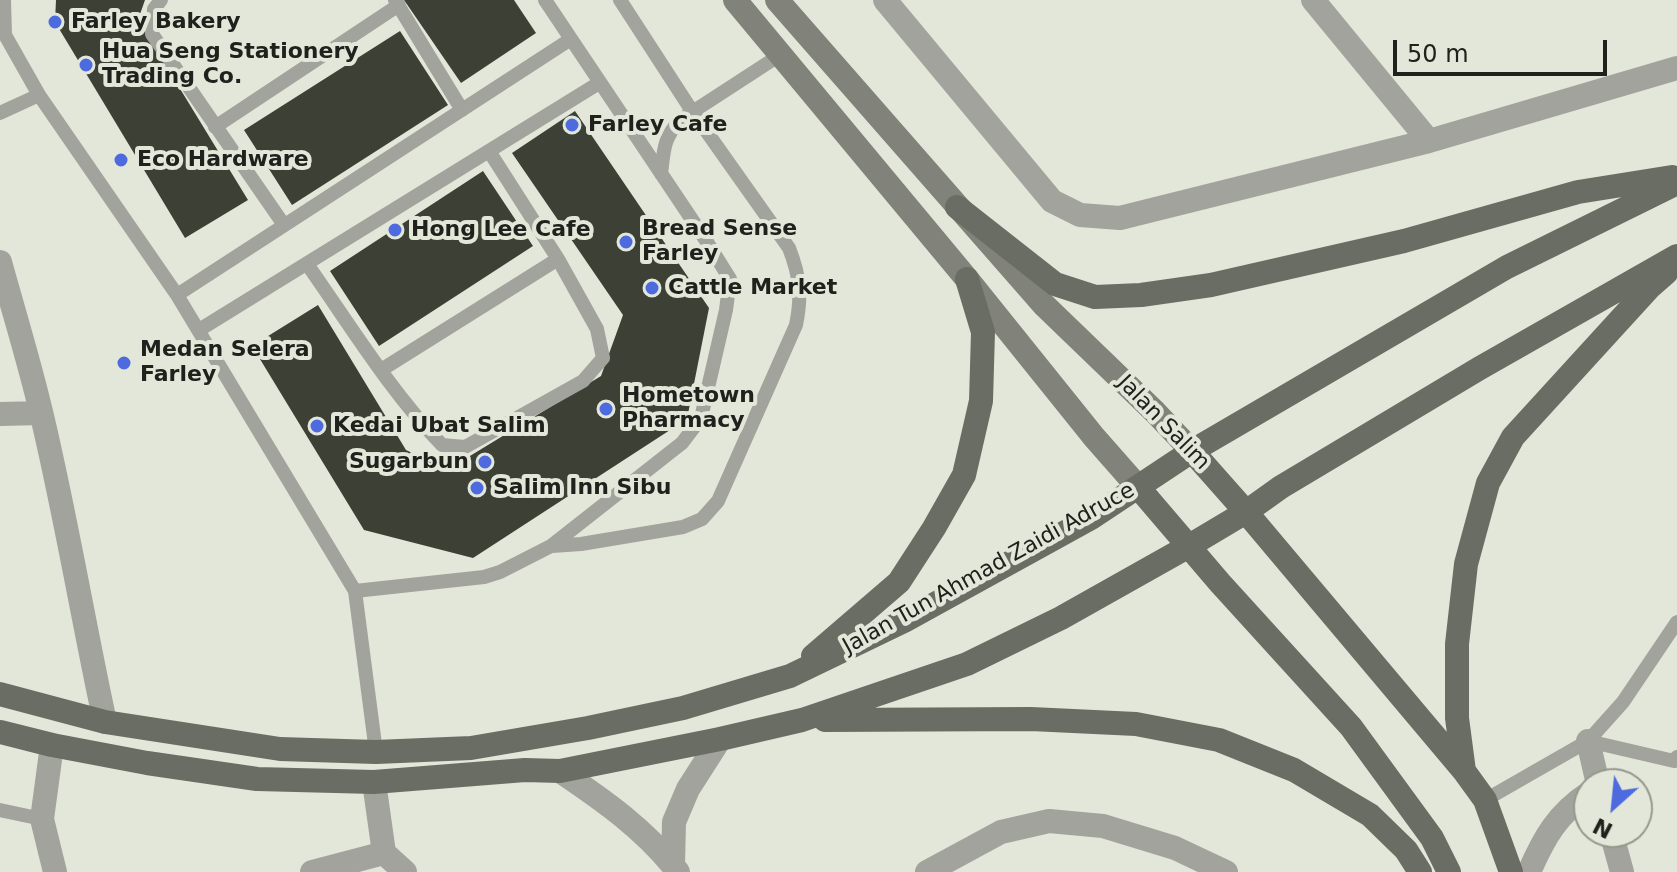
<!DOCTYPE html>
<html>
<head>
<meta charset="utf-8">
<style>
  body { margin:0 }
  #map { position:relative; width:1677px; height:872px; overflow:hidden; background:#e3e7d9; font-family:"DejaVu Sans",sans-serif }
  canvas { display:block }
  .north { position:absolute; left:1573px; top:768px; width:80px; height:80px; box-sizing:border-box; background:#e3e7d9; border:2px solid #95988d; border-radius:50%; rotate:207deg; font-size:22px; font-weight:700; line-height:32px; text-align:center; color:#20211c }
  .north::after { content:''; display:block; margin:auto; width:28px; height:36px; background:#4d6bdf; clip-path:polygon(50% 0,100% 100%,50% 72%,0 100%) }
  .scale { position:absolute; left:1393px; top:40px; width:214px; height:36px; box-sizing:border-box; border:4px solid #20211c; border-top:0; padding-left:10px; font-size:24px; line-height:28px; white-space:nowrap; color:#20211c; -webkit-text-stroke:6px #e3e7d9; paint-order:stroke }
</style>
</head>
<body>
<div id="map">
<canvas width="1677" height="872"></canvas>
<div class="north">N</div>
<div class="scale">50 m</div>
</div>
<script>
const context = document.querySelector('canvas').getContext('2d');
context.lineJoin = 'round';
function paint(path, color) {
  context.fillStyle = color;
  context.fill(path, 'evenodd');
}
function trace(path, color, width, dash) {
  context.strokeStyle = color;
  context.lineWidth = width;
  context.lineCap = dash ? 'butt' : 'round';
  context.setLineDash(dash || []);
  context.stroke(path);
}
function write(font, color, halo, rows, align = 'center') {
  context.font = font + ' "DejaVu Sans",sans-serif';
  context.lineWidth = 8;
  context.setLineDash([]);
  context.textBaseline = 'middle';
  context.strokeStyle = halo;
  context.fillStyle = color;
  for (const [text, x, y, turn = 0] of rows) {
    context.save();
    context.translate(x, y);
    context.rotate((+turn || 0) * Math.PI / 180);
    context.textAlign = isNaN(turn) ? turn : align;
    if (halo) context.strokeText(text, 0, 0);
    context.fillText(text, 0, 0);
    context.restore();
  }
}
paint(new Path2D(`
  M56,0H145L138,20L248,200L185,238L55,22Z
  M404,0H514L536,33L461,83Z
  M400,31L448,105L292,205L244,130Z
  M575,111L709,308L687,419L473,558L364,530L252,346L318,305L406,450L447,470L601,376L623,315L512,153Z
  M483,171L533,246L379,346L330,271Z`), '#3d4035');
trace(new Path2D(`
  M4,0L5,35L39,95L177,295L355,591L376,752
  M161,0L154,9L152,34L284,225
  M395,0L462,110
  M0,113L39,95
  M215,127L399,5
  M661,174C664,150 663,139 680,120L780,55
  M307,264C350,325 390,391 442,445L465,447L583,381L603,358L597,329L558,259L489,151
  M177,295L571,39
  M199,330L599,83
  M381,370L558,259
  M552,546L581,544L683,527L702,519L718,501L796,325C802,296 800,276 789,248L692,111L620,0
  M355,591L484,577L500,572L551,546L682,443L701,418L726,310L730,279L707,242L545,0
  M1588,741L1674,761L1677,757
  M1485,800L1588,741L1623,702L1677,622
  M0,810L42,819`), '#a2a39d', 14);
trace(new Path2D(`
  M885,0L1052,201L1080,215L1120,218L1429,141L1677,68
  M1313,0L1429,141
  M0,262C14,313 30,364 42,416C66,517 83,620 105,722
  M0,414L41,413
  M1588,741L1598,784
  M52,745L42,819L55,872
  M560,771C603,800 646,830 678,872
  M1611,832L1622,872
  M384,853L405,872
  M673,866L674,822L688,789L720,739
  M312,872L384,853L374,782
  M927,872L1001,832L1049,821L1103,826L1175,848L1226,872
  M1529,872C1544,838 1557,814 1589,793`), '#a2a39d', 24);
trace(new Path2D(`
  M735,0L967,279L1094,437L1138,487
  M777,0L1044,305L1155,412L1192,451`), '#81837b', 24);
trace(new Path2D(`
  M957,207L1055,284L1095,297L1141,295L1211,285L1404,241L1578,192L1672,177
  M1192,451L1246,512L1464,771L1485,800L1511,872
  M1138,487L1220,583L1351,727L1432,838L1449,872
  M813,656L899,582L934,528L964,475L981,401L983,332L967,279
  M0,694L105,722L280,749L376,752L471,748L588,728L683,708L790,676L904,621L1091,518L1192,451L1507,267L1677,183
  M825,720L1031,719L1136,724L1219,740L1294,770L1370,815L1406,850L1420,872
  M0,732L52,745L147,763L257,779L374,782L525,770L560,771L720,739L802,720L967,664L1061,618L1189,546L1246,512L1281,487L1480,368L1677,256
  M1464,771L1457,718V644L1466,564L1488,483L1513,437L1650,287L1666,273`), '#6a6d63', 24);
for (const [x, y, r, color] of [
  [55,22,8,"#4d6bdf"],
  [86,65,8,"#4d6bdf"],
  [572,125,8,"#4d6bdf"],
  [121,160,8,"#4d6bdf"],
  [395,230,8,"#4d6bdf"],
  [626,242,8,"#4d6bdf"],
  [652,288,8,"#4d6bdf"],
  [124,363,8,"#4d6bdf"],
  [606,409,8,"#4d6bdf"],
  [317,426,8,"#4d6bdf"],
  [485,462,8,"#4d6bdf"],
  [477,488,8,"#4d6bdf"]
]) {
  const dot = new Path2D();
  dot.arc(x, y, r, 0, 2 * Math.PI);
  context.fillStyle = color;
  context.fill(dot);
  trace(dot, '#e3e7d9', 3);
}
write('bold 22px', '#20211c', '#e3e7d9', [
  ["Farley Bakery",71,22],
  ["Hua Seng Stationery",102,52],
  ["Trading Co.",102,77],
  ["Farley Cafe",588,125],
  ["Eco Hardware",137,160],
  ["Bread Sense",642,229],
  ["Farley",642,254],
  ["Hong Lee Cafe",411,230],
  ["Cattle Market",668,288],
  ["Medan Selera",140,350],
  ["Farley",140,375],
  ["Hometown",622,396],
  ["Pharmacy",622,421],
  ["Kedai Ubat Salim",333,426],
  ["Sugarbun",469,462,"right"],
  ["Salim Inn Sibu",493,488]
], 'left');
write('22px', '#20211c', '#e3e7d9', [
  ["Jalan Salim",1163,423,46],
  ["Jalan Tun Ahmad Zaidi Adruce",989,569,-29]
]);
</script>
</body>
</html>
